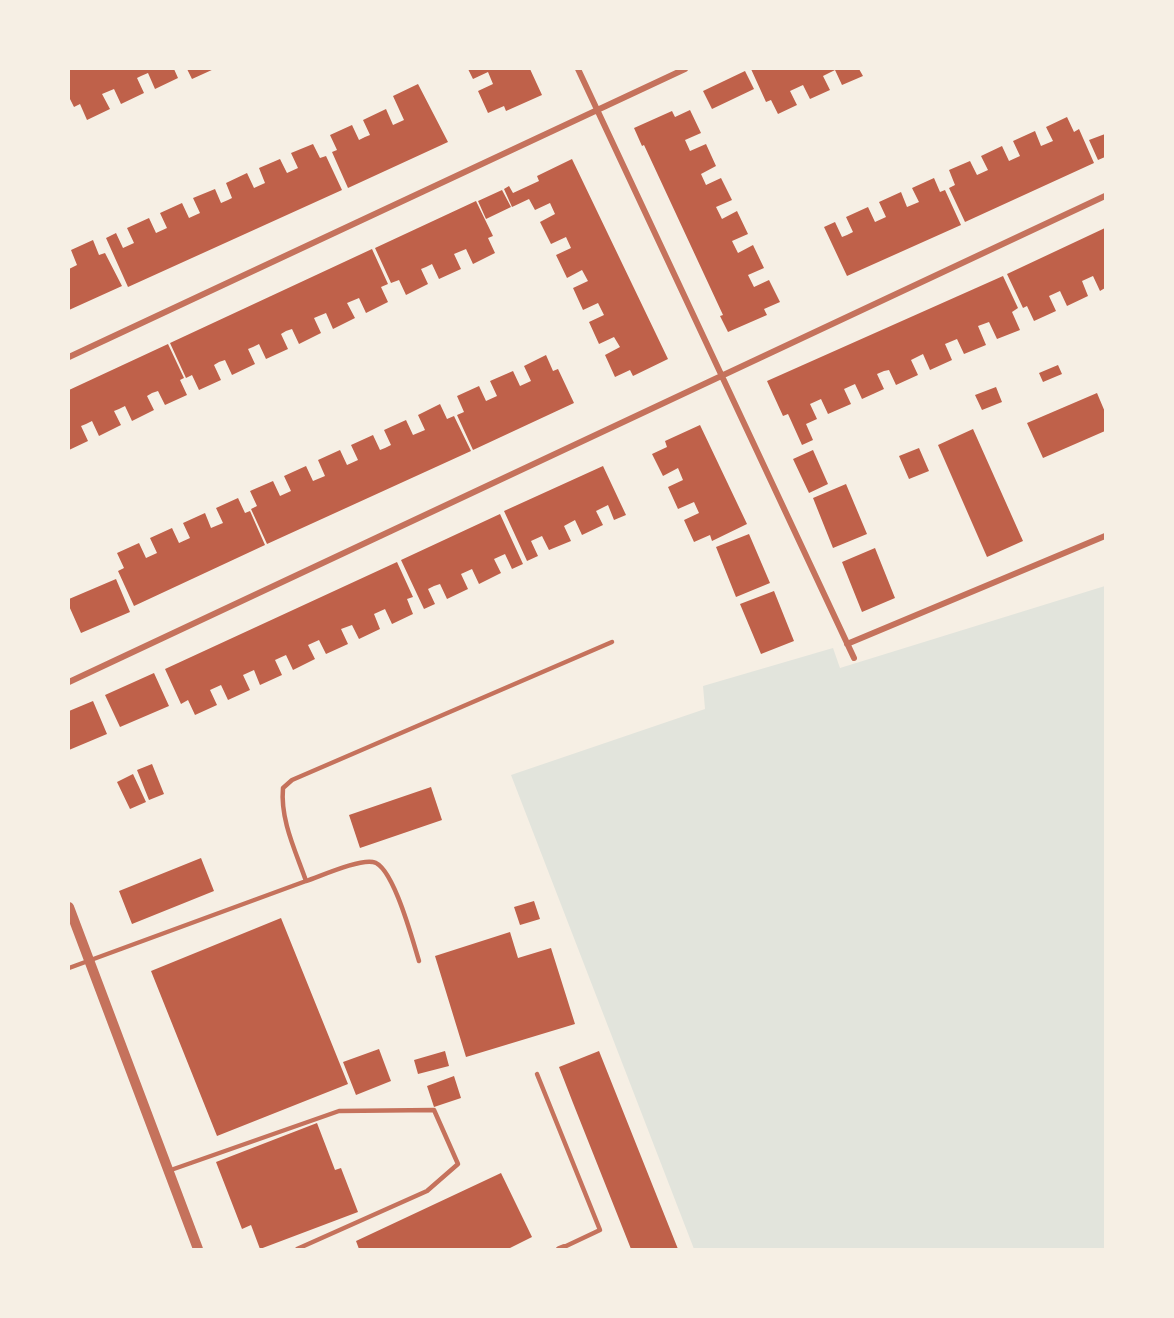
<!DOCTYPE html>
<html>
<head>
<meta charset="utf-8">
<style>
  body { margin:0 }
  #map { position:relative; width:1174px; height:1318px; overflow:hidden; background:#f6efe4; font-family:"DejaVu Sans",sans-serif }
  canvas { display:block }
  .frame { position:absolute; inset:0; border:70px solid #f6efe4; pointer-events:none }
</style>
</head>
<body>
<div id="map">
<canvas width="1174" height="1318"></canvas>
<div class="frame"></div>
</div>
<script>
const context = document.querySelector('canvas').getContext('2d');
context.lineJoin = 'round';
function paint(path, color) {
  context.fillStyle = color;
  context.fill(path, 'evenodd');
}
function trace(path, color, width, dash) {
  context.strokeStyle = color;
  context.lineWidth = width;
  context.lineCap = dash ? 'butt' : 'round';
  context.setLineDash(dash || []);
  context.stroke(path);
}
paint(new Path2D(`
  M1105,586V1249H694L511,775L705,709L703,686L833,648L840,668Z`), '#e2e4dc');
paint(new Path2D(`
  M69,69H174L178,78L155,89L148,73L141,76L137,78L144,93L121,104L114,89L102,94L110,109L87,120L80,104L74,107L69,97Z
  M187,69H214L192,79Z
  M468,69H530L542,95L506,111L504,106L488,113L478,91L493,84L488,72L473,79Z
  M751,69H859L863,76L842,85L835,70L823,76L830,90L810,99L803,85L790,91L797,105L778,114L771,100L766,102Z
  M745,71L754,89L712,109L703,91Z
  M418,84L448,142L348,188L332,152L337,150L330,135L352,125L359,140L365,137L370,135L363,120L386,109L393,125L404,120L393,96Z
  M690,110L701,133L685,140L690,151L706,144L716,166L701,174L706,185L721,178L732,200L716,207L722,219L737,211L748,234L732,241L738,253L753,245L764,268L748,275L754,287L769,280L780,302L764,309L767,315L728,332L720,316L723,315L644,145L642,146L634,128L672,111L675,117Z
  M1067,117L1074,132L1079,129L1094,163L965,222L949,188L955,185L949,170L970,161L977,175L988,170L981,156L1002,146L1009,161L1020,156L1013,141L1035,131L1041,146L1053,141L1046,127Z
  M1105,134V157L1098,160L1089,140Z
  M313,144L320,158L326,156L342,190L128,287L106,238L116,233L123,248L134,243L127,228L149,218L156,233L167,228L160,213L182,203L189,218L200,213L193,198L215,189L221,203L228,200L232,198L226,183L247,173L254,188L265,183L259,168L280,159L287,173L298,168L291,153Z
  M572,159L668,359L633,376L630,370L615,377L605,355L620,347L614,337L599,344L589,322L604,315L598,303L583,310L573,288L588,281L582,270L567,278L556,255L571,248L566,237L551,244L540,222L555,214L550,203L535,210L529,199L512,207L504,189L509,186L513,193L539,181L537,176Z
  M934,178L940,192L945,190L961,225L847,276L824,227L835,222L842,237L847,235L853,232L846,217L868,207L875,222L886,217L879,202L901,192L907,207L919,202L912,188Z
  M502,190L511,207L486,219L478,201Z
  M476,201L493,236L488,238L495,253L473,264L466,249L454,254L461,269L439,279L432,264L426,267L421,269L428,284L406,295L399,280L391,283L375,248Z
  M1105,228V288L1100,291L1093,276L1082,281L1088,296L1067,306L1060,291L1049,296L1056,311L1034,321L1027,306L1023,308L1007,274Z
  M93,240L99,255L105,253L122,286L69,310V269L77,265L71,250Z
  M372,249L388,284L381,287L388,302L366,313L359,298L347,303L355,318L333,329L326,313L314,318L321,333L299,344L292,329L286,331L281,334L288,349L266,359L259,344L253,347L248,349L255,364L232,375L225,360L219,362L214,365L221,380L199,390L192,375L186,378L170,343Z
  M1003,276L1018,308L1012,312L1020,330L997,339L989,322L978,326L986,345L964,354L957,339L945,344L952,360L930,370L923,354L911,360L918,375L896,385L889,370L884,371L877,374L884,389L862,399L855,384L844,389L851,404L828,414L821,399L810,404L817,419L806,424L813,440L802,445L788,414L783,416L767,381Z
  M168,344L184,378L180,380L187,395L165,405L158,391L152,393L147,396L154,410L132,421L125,406L119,409L114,411L121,425L99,436L92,421L86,424L81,426L88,441L69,450V390Z
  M546,355L553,371L558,369L574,403L473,450L457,415L464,412L457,396L479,386L486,401L497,396L490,381L513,371L520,386L531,381L524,366Z
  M1058,365L1062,374L1043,382L1039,373Z
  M996,387L1002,402L982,410L975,395Z
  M1097,393L1105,412V431L1043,458L1027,423Z
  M440,404L447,419L454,416L471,451L267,544L251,509L257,506L250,491L273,481L280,496L291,491L284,476L306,466L313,481L325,476L318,460L340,450L347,465L358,460L351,445L373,435L380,450L385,448L391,445L384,430L406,420L413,435L425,430L418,415Z
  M700,425L747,524L712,541L710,535L694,542L684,520L699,513L694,502L678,509L668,487L683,480L678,468L663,476L652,454L667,447L665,441Z
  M973,429L1023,541L987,557L938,445Z
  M919,448L929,471L909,479L899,456Z
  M813,450L828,484L809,493L793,459Z
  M603,466L626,515L614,520L608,505L596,511L603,525L582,535L575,520L564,526L571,541L549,550L542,536L531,541L538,556L527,561L504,511Z
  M846,484L867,534L833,548L813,498Z
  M238,498L245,513L250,511L265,545L134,606L118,571L124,568L117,553L139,543L146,558L157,553L150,538L172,528L179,543L190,538L183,523L205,513L211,528L223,523L216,508Z
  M500,514L523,564L512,569L505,554L494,559L501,573L479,584L472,569L461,574L468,589L447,599L440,584L434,586L428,589L435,604L424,609L401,560Z
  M749,534L770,583L736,597L716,547Z
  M875,548L895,598L862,612L842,562Z
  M397,562L413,597L407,599L413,614L392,624L385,609L374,614L380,629L359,639L352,625L341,629L348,644L326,654L319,640L308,645L315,659L293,670L286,655L275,660L282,675L260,685L254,670L243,675L250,690L228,700L221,685L210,690L217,705L195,715L188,700L181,704L165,669Z
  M116,579L130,612L81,633L69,606V599Z
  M774,591L794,641L761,654L740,604Z
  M154,673L169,706L120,727L105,695Z
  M93,701L107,734L69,750V711Z
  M152,764L164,794L149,800L137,770Z
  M133,774L146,802L130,809L117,782Z
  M431,787L442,820L360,848L349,815Z
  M201,858L214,891L132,924L119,891Z
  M534,901L540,919L520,925L514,907Z
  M281,918L348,1084L217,1136L151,971Z
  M510,932L518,958L551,948L575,1024L466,1057L435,956Z
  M379,1049L391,1081L356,1095L343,1062Z
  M445,1051L449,1066L418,1074L414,1060Z
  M599,1051L658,1199L678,1249H631L573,1103L559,1067Z
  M454,1076L461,1098L434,1107L427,1086Z
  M317,1123L335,1170L341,1168L358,1212L260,1249L251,1225L242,1229L216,1162Z
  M501,1173L532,1237L508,1249H359L356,1241Z`), '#bf614a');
trace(new Path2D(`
  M306,881C321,876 359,859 373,862C393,865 413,942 419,961
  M69,968L306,881C296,852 280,820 283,788L292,780L612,642
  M537,1074L600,1230L564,1247
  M168,1171L339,1111L434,1110L458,1164L427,1191L297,1249`), '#c5725c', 4.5);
trace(new Path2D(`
  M578,69L854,658
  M69,357L685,69
  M847,644L1105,536
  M69,682L1105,196
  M559,1249L564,1247`), '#c5725c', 6);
trace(new Path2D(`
  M69,907L198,1249`), '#c5725c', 10);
</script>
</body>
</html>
